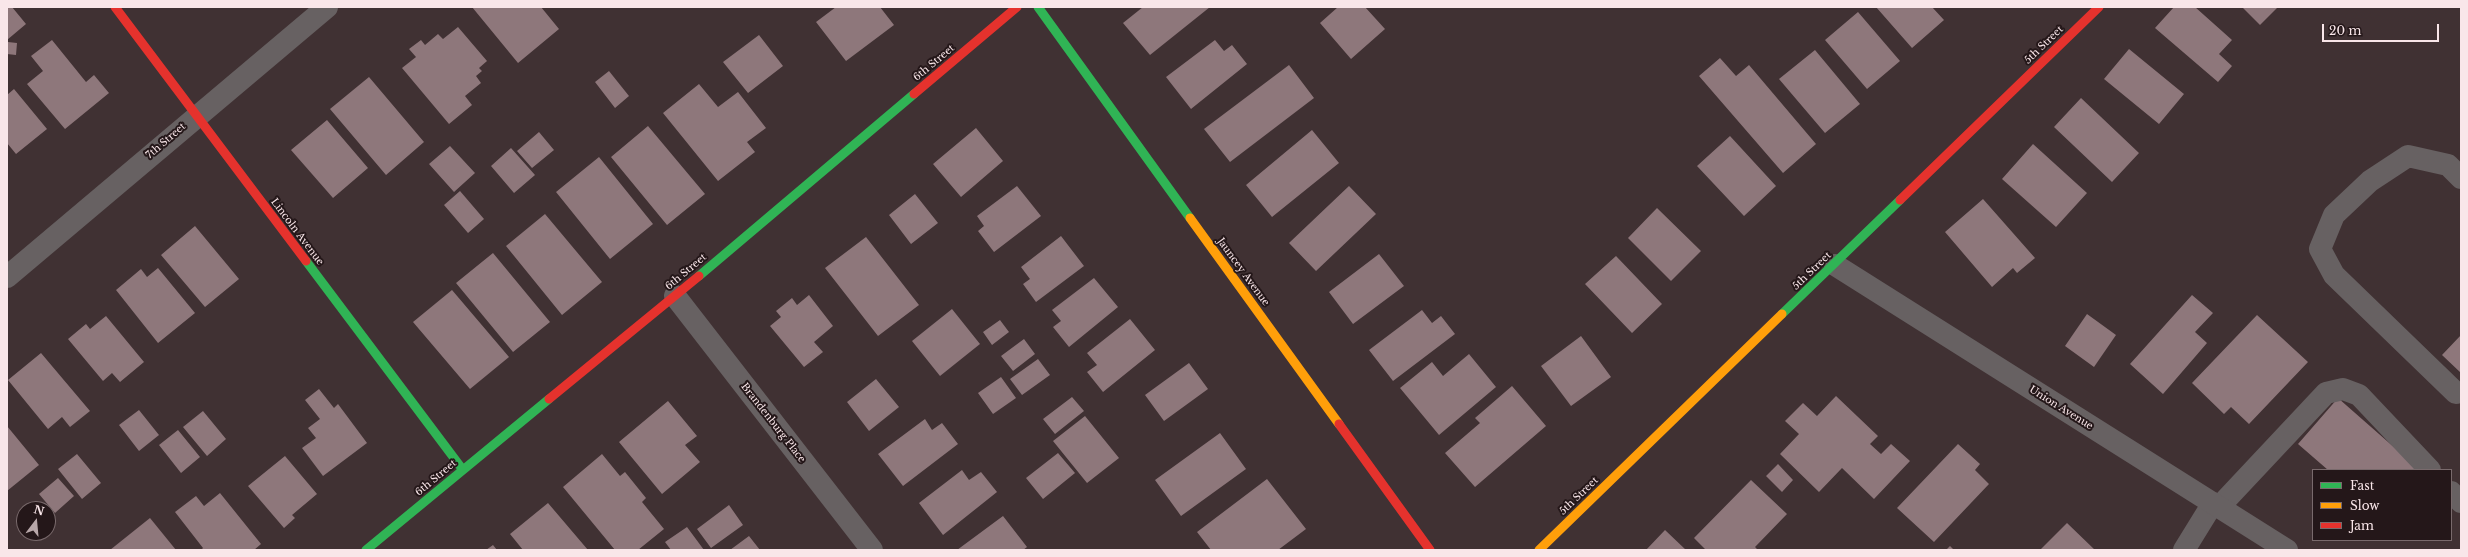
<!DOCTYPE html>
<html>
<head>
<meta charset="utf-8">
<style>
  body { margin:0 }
  #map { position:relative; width:2468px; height:557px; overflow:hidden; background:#403133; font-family:"Libre Baskerville",serif }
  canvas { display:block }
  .frame { position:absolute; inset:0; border:8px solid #f9e6e9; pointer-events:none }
  .legend { position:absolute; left:2312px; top:469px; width:140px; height:72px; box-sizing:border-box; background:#241719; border:1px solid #796a6c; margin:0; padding:5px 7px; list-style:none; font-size:12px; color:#f9e6e9 }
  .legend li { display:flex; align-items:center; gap:8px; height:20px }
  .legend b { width:20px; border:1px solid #796a6c }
  .north { position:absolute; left:16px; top:501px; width:40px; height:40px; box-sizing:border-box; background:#241719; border:1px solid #796a6c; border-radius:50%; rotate:16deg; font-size:11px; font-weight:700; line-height:16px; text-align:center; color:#f9e6e9 }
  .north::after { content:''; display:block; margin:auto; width:14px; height:18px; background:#b8a7a9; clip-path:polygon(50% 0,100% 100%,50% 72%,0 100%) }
  .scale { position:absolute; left:2322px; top:24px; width:117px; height:18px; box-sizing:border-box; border:2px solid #f9e6e9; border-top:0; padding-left:5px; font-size:12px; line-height:14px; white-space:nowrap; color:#f9e6e9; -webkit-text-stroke:3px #241719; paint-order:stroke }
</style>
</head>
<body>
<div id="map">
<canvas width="2468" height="557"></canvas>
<div class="frame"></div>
<ul class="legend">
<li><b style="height:5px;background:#30b455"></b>Fast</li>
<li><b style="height:5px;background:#ff9f0a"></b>Slow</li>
<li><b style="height:5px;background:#e5322d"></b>Jam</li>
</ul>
<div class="north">N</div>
<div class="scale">20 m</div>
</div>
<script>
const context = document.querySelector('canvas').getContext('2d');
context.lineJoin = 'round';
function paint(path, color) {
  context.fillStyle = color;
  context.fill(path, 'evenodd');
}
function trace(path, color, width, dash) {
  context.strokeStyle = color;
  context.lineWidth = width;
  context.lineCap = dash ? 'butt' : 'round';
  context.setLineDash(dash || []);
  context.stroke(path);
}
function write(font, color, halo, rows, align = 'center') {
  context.font = font + ' "Libre Baskerville",serif';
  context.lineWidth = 4;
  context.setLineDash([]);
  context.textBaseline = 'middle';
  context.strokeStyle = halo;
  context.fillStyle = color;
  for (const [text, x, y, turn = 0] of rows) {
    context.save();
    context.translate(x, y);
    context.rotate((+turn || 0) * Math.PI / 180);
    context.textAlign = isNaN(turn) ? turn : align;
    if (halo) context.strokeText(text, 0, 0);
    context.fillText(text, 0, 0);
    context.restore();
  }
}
paint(new Path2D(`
  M7,7H12L26,24L7,40Z
  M472,7H541L559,29L518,63Z
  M836,7H880L894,25L846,61L816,22Z
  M1143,7H1210L1150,55L1123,23Z
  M1338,7H1365L1385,29L1351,59L1320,23Z
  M1876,7H1932L1944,20L1912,48Z
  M2174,7H2195L2232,40L2219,54L2232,66L2218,82L2155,28Z
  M2242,7H2278L2260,25Z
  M1858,12L1900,61L1867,89L1825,40Z
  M458,27L487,61L479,68L482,71L476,76L481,83L465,96L472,105L449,124L402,68L416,57L409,49L421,40L425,45L438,34L443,39Z
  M759,35L783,66L748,93L723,62Z
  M52,40L86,82L94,75L109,93L65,129L27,84L43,71L31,56Z
  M1215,40L1224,51L1232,45L1247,64L1191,109L1166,77Z
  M8,42L17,43L16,55L7,54Z
  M2129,49L2184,94L2159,124L2104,79Z
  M1815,50L1860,104L1825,133L1779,79Z
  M1720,58L1736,76L1749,65L1816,144L1783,173L1699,76Z
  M1289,65L1314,98L1230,162L1204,129Z
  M609,71L629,96L615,108L595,82Z
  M369,77L424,142L386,175L330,109Z
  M699,84L718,107L738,92L766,128L747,142L755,152L718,181L663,113Z
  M14,89L47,129L16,154L7,143V95Z
  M2081,98L2139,153L2112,182L2054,127Z
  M327,120L368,168L333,198L291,150Z
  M648,126L705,194L667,225L611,157Z
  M976,128L1003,161L961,197L933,164Z
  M1312,130L1339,163L1272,217L1246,185Z
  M539,132L554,150L532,168L517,151Z
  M1730,136L1776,186L1744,216L1697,166Z
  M2033,144L2087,193L2056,227L2002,179Z
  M450,146L475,173L454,192L429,164Z
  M511,148L535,175L514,193L491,166Z
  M599,157L653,224L610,259L556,192Z
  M1017,186L1041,216L994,252L978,231L984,226L977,216Z
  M1349,186L1376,214L1316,271L1289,243Z
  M460,191L484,219L468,233L444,205Z
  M915,194L938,223L911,244L889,215Z
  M1983,199L2035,258L2017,273L2013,268L1992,287L1945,232Z
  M1657,208L1701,251L1671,281L1628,238Z
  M545,214L602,282L562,315L506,246Z
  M195,226L239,279L205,307L161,255Z
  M1061,236L1084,266L1036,302L1023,284L1030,279L1021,267Z
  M866,237L919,305L878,336L825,268Z
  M493,253L550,322L513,352L456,283Z
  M1379,254L1404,286L1353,324L1329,292Z
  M1616,256L1662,304L1632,333L1585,284Z
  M158,268L195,313L158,343L116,290L141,269L147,277Z
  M1094,278L1118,307L1069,347L1053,327L1061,321L1052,310Z
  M452,290L509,357L470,389L413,322Z
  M809,295L833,326L814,342L823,352L804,367L770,326L781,317L776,311L792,298L797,305Z
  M2192,295L2213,313L2195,332L2207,343L2163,394L2130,364Z
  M952,309L980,344L940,376L912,341Z
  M1422,310L1432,323L1441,316L1455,334L1393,381L1369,350Z
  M2087,314L2116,335L2094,367L2065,346Z
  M2257,315L2308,362L2249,424L2231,407L2224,414L2192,383Z
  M106,316L144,362L120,382L112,373L103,381L68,339L86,324L90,329Z
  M1130,319L1155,350L1103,392L1087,372L1097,365L1087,353Z
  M1000,320L1009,332L992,345L983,332Z
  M2461,335V373L2442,355Z
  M1581,336L1611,377L1571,406L1541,366Z
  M1024,339L1035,354L1013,371L1001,356Z
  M41,353L90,411L70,427L62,417L48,429L8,380Z
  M1469,354L1496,387L1439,435L1400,388L1432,362L1443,376Z
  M1038,359L1050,375L1022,395L1010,379Z
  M1189,363L1208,389L1164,421L1145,395Z
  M1001,377L1016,398L993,414L978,393Z
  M876,379L899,407L869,431L847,402Z
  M1512,386L1546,426L1475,487L1445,453L1480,423L1475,418Z
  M319,389L334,408L338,404L367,443L323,476L302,448L316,438L308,428L320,419L305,400Z
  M1836,396L1878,436L1870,444L1881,454L1891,444L1910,461L1874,499L1842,468L1819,492L1780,454L1799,434L1785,421L1803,403L1817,416Z
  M1072,397L1084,411L1055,434L1043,419Z
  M2338,398L2420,470H2328L2298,444Z
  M668,401L697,436L685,445L700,462L662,494L619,442Z
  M139,410L159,435L139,451L119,425Z
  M203,411L226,439L207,456L183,427Z
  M1085,416L1119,458L1087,483L1053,441Z
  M925,419L932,430L942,423L958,444L903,486L878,454Z
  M7,426L39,465L7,491Z
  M178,430L200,457L181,473L159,445Z
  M1220,433L1246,469L1181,516L1155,480Z
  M1958,444L1980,464L1975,470L1989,484L1934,542L1897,508Z
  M1058,453L1075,473L1043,499L1026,478Z
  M77,454L101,483L82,499L58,469Z
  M602,454L620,476L625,472L646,498L642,502L664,529L638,550H615L563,487Z
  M285,456L317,494L292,515L295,518L284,528L248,486Z
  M1778,464L1793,480L1782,492L1766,476Z
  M962,470L969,480L981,472L997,492L943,535L919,503Z
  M58,478L74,496L55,513L39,494Z
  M1267,479L1306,529L1278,550H1211L1197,532Z
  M1751,480L1787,514L1755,547L1758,550H1706L1694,538Z
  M220,493L261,544L254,550H201L203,548L175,512L196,496L204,506Z
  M548,503L588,550H523L510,534Z
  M729,505L743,525L711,548L697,529Z
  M1003,516L1027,547L1023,550H957Z
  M150,518L176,550H110Z
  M2067,523L2095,550H2040Z
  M687,527L704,550H671L665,542Z
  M1665,530L1686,550H1646Z
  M749,536L760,550H730Z
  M493,545L497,550H486Z
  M1950,546L1954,550H1946Z`), '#8e777b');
trace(new Path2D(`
  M2456,393L2334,275L2320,249L2334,215L2370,181L2408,156L2448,165L2461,178
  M2451,492L2461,502
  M2219,507L2326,393L2343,389L2359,395L2430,470
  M2184,550L2213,503`), '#676162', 22);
trace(new Path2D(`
  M1835,265L2287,550
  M7,277L327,7
  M675,296L872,550`), '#676162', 22);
trace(new Path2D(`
  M1038,7L1190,218
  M306,261L463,470
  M699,276L914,94
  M1782,314L1900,200
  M366,550L549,399`), '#30b455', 9);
trace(new Path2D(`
  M1190,218L1339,424
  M1539,550L1782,314`), '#ff9f0a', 9);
trace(new Path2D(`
  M115,7L306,261
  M914,94L1017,7
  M1900,200L2099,7
  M549,399L699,276
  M1339,424L1430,550`), '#e5322d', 9);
write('10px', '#f9e6e9', '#241719', [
  ["5th Street",2044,45,-44],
  ["6th Street",934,63,-40],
  ["7th Street",166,141,-41],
  ["Lincoln Avenue",297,232,53],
  ["5th Street",1812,271,-44],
  ["6th Street",686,272,-40],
  ["Jauncey Avenue",1243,272,54],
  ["Union Avenue",2061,408,32],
  ["Brandenburg Place",773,423,52],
  ["6th Street",436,478,-40],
  ["5th Street",1579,496,-44]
]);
</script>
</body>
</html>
